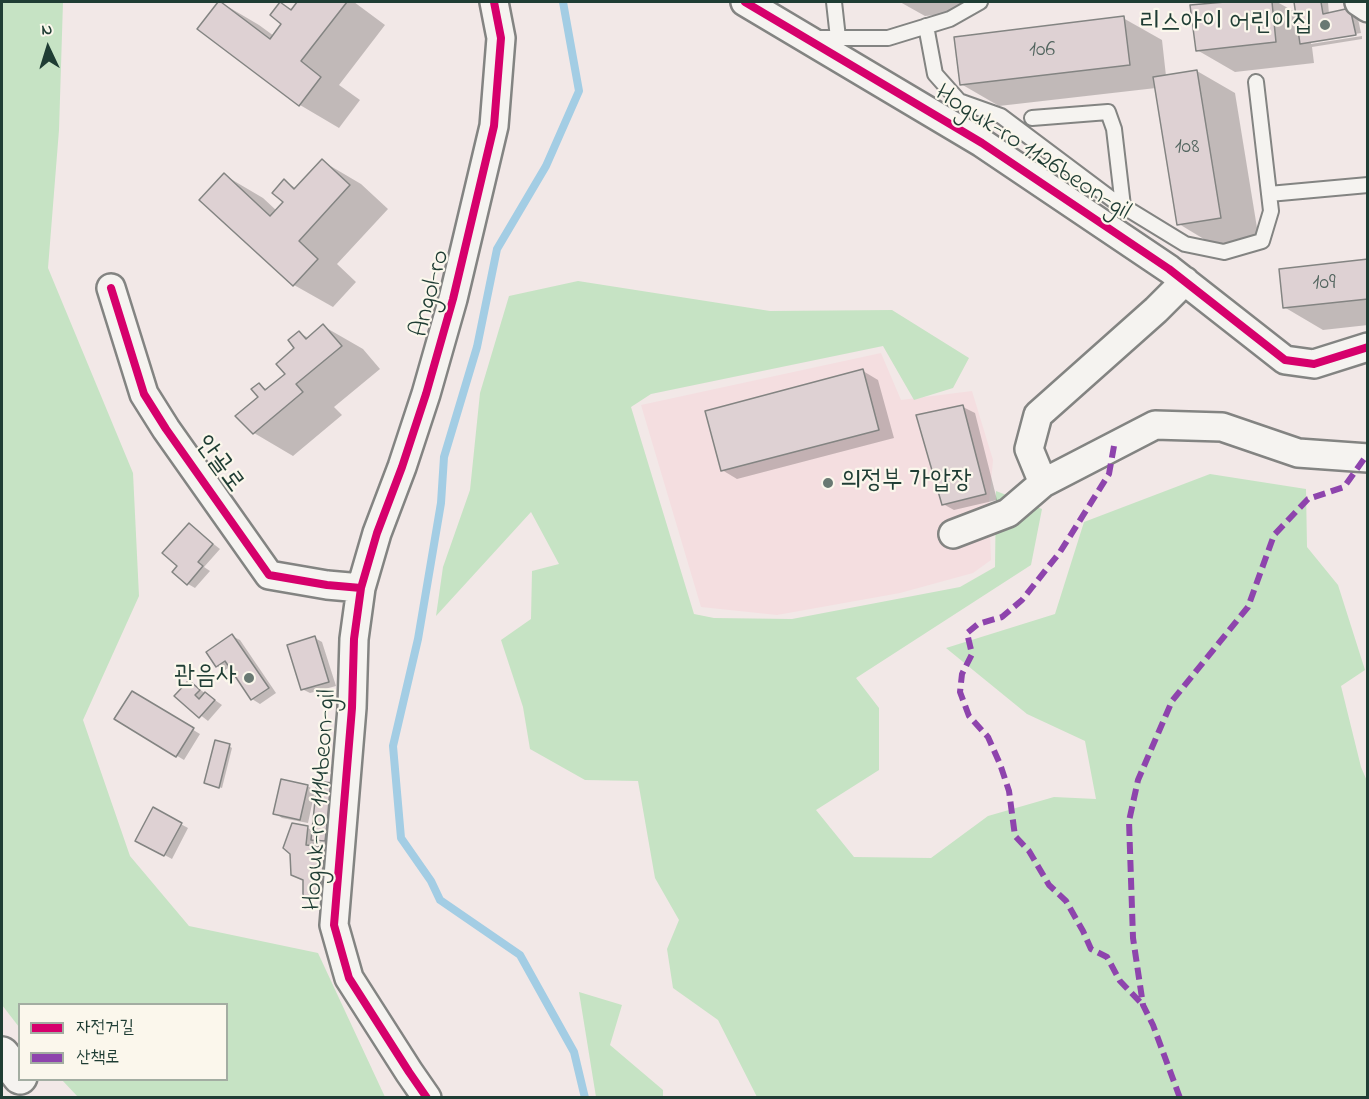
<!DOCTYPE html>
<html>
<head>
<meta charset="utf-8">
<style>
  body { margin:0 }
  #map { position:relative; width:1369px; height:1099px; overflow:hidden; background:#f2e8e7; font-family:"Indie Flower","Poor Story",sans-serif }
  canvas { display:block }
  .frame { position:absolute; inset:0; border:3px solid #1f3d34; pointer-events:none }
  .legend { position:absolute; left:18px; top:1003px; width:210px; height:78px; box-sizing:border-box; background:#fbf7ec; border:2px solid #a3ada2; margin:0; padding:8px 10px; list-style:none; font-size:18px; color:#1f3d34 }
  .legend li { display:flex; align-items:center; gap:12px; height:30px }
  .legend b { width:30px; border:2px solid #a3ada2 }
  .north { position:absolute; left:18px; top:18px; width:60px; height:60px; -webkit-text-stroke:4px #fbf7ec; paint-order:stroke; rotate:356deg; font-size:16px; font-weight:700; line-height:24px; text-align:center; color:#1f3d34 }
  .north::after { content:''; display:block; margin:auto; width:21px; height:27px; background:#1f3d34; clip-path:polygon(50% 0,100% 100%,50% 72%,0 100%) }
</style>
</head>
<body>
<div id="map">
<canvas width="1369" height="1099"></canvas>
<div class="frame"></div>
<ul class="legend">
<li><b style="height:8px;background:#d6006c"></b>자전거길</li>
<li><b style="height:8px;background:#8e44ad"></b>산책로</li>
</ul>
<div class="north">N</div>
</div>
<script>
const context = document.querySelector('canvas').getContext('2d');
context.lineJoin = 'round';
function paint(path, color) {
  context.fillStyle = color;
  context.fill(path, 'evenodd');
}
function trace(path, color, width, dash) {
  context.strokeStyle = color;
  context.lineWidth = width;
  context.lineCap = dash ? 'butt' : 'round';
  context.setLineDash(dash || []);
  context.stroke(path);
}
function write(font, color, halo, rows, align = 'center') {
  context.font = font + ' "Indie Flower","Poor Story",sans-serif';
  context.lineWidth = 4.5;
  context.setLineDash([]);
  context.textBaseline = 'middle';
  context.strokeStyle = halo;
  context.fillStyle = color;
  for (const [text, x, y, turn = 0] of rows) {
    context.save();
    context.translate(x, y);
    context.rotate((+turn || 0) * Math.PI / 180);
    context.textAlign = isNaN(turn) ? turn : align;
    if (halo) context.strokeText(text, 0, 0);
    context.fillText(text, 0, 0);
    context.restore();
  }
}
paint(new Path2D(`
  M881,353L901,400L972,391L993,460L989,505L991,560L973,573L900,593L777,615L701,607L641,405Z`), '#f4dee0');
paint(new Path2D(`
  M2,2H63L59,130L48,268L133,473L139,596L83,720L130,856L189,926L318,953L385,1097H78L62,1080H226V1004H20L19,1027L2,1005Z
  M578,281L770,311L892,310L969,358L953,388L914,400L883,346L651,394L631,407L694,614L714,618L792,619L960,587L995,567L996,491L1042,509L1031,565L856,678L879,708V770L816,810L854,857L931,858L988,816L1054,797L1096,799L1085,741L1027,714L946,648L1055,614L1084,522L1210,474L1306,489L1307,547L1338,585L1365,670L1341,686L1361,767L1367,781V1097H757L718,1020L673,988L667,949L679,920L655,878L638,781L585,780L530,749L523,707L501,640L531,619L532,571L559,564L531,512L436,616L443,567L470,490L480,393L509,296Z
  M579,992L622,1005L610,1045L663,1090V1097H596Z`), '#c6e3c4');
paint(new Path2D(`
  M220,2L259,25L274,36L283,24L280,3L293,10L299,2H354L385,25L339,85L360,100L339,128L300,105L199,29Z
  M900,2H971L972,12L925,16Z
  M1239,2H1277L1297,13L1295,2H1328L1329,14L1350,10L1357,14L1361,33L1311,41V44L1362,36V39L1312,47L1314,63L1235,72L1197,50L1192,7Z
  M1123,18L1162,40L1166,76L1197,71L1235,93L1259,240L1217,247L1179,224L1156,88L999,106L961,84Z
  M322,161L361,184L388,209L337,264L356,282L333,307L294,285L224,175L263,198L277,211L285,202L284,181L297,189Z
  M1368,261V325L1323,330L1284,307Z
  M323,326L363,349L380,369L334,407L342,415L293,456L254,433L260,398L259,385L268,390L287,374L296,348L299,333L309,338Z
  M863,371L878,380L894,438L737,479L722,470Z
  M963,407L975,413L997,500L954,510L943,504Z
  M189,525L220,549L204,567L210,571L195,588L188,584L179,566Z
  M232,636L240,640L276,693L260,704L252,699L230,667L225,670L217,666Z
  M315,638L322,642L336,686L310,693L302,689Z
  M189,682L222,705L208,721L176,696Z
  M132,693L200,734L184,760L116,719Z
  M229,746L232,748L222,788L209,784Z
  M331,784L339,788L333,845L320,843L314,840V847L326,848L333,853L326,899L312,900L305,896L304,880L292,875L308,828L313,831ZM318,839L333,840V843L318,842Z
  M307,786L315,790L308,823L282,818L275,813Z
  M153,809L188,828L172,859L137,840Z`), '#0003');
trace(new Path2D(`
  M563,2L579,91L546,166L497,249L477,347L444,457L441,503L418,639L393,746L401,838L431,881L440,900L520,955L574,1052L585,1098`), '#a3cde4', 8);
const building = new Path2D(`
  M218,2H221L270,39L281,24L270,15L280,2L291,10L297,2H347L301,61L321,77L299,106L197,29Z
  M1225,2H1272L1276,42L1196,51L1190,5Z
  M1294,2H1321L1323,14L1350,8L1356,35L1300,44Z
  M1124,16L1130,65L960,85L954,37Z
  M1197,70L1221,218L1177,225L1153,77Z
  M322,159L350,185L299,241L318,259L293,286L199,200L224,173L270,216L283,202L272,193L284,179L294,189Z
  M1368,259V299L1283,308L1279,269Z
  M323,324L342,346L296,384L303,392L253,434L235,416L258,397L251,389L259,383L265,390L285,374L276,364L294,348L288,340L299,331L306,339Z
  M863,369L879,430L721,471L705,411Z
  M963,405L986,494L942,505L916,415Z
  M189,523L213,544L198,562L203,566L187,585L172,572L177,566L162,553Z
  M232,634L269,688L251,700L225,661L216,667L206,652Z
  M315,636L329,682L301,690L287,645Z
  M189,680L200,690L195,695L199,699L205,692L215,700L199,718L174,696Z
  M132,691L194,728L176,757L114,719Z
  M215,740L230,744L219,788L204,783Z
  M281,779L308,785L300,820L273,814Z
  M317,781L332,783L325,841L311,840Z
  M153,807L182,823L164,856L135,841Z
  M292,823L308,826L306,845L326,847L319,895L303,897V880L291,875L290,854L283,848Z`);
paint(building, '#ded1d3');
trace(building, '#838482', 1.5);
const service = new Path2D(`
  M834,2L838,38
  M926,26L935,74L959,101L1001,116L1113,200L1185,244L1224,252L1262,241L1271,211L1256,82
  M816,38H888L950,19L980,2
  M1032,118L1108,112L1114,129L1123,206
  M1269,194L1368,185`);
const minor = new Path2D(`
  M745,2L982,143L1169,269L1285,360L1314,364L1368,347
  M1359,2L1368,8
  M111,288L144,394L166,429L269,575L327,585L361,588
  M1043,483L1029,449L1038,415L1156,310L1185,281
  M953,534L1008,513L1043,483L1155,425L1222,427L1298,453L1368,458
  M427,1098L409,1072L349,978L334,925L352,708L354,639L361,588L377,533L402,467L426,394L453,299L494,126L501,38L494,2`);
const trunk = new Path2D(`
  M2,1054L20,1077`);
trace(service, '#838482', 18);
trace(minor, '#838482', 32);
trace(trunk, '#838482', 38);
trace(service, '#f5f3f0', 14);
trace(minor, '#f5f3f0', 27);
trace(trunk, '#f5f3f0', 33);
trace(new Path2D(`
  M1114,446L1109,474L1060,552L1022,600L1002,617L978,624L967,633L972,654L962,674L960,692L969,716L988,737L1000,764L1009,791L1015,836L1029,851L1049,885L1066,901L1083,931L1091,949L1107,957L1120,981L1143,1005
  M1180,1098L1153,1025L1143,1005L1133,938L1129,821L1138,780L1172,701L1248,607L1274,535L1308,499L1344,487L1364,459`), '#8e44ad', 6, [12, 6]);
trace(new Path2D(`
  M745,2L982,143L1169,269L1285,360L1314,364L1368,347
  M111,288L144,394L166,429L269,575L327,585L361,588
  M427,1098L409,1072L349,978L334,925L352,708L354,639L361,588L377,533L402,467L426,394L453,299L494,126L501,38L494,2`), '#d6006c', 8);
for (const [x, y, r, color] of [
  [1325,25,6,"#697973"],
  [828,483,6,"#697973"],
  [249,678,6,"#697973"]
]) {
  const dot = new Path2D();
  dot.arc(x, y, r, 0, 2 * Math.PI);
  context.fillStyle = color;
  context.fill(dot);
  trace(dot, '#fbf7ec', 2);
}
write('22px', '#51645e', null, [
  ["106",1042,51],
  ["108",1187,148],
  ["109",1324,284]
]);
write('26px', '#1f3d34', '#fbf7ec', [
  ["리스아이 어린이집",1313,25],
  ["의정부 가압장",840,483,"left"],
  ["관음사",237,678]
], 'right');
write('26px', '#1f3d34', '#fbf7ec', [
  ["Hoguk-ro 1126beon-gil",1032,154,33],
  ["Angol-ro",432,294,-75],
  ["안골로",218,465,54],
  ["Hoguk-ro 1114beon-gil",322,800,-86]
]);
</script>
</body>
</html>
